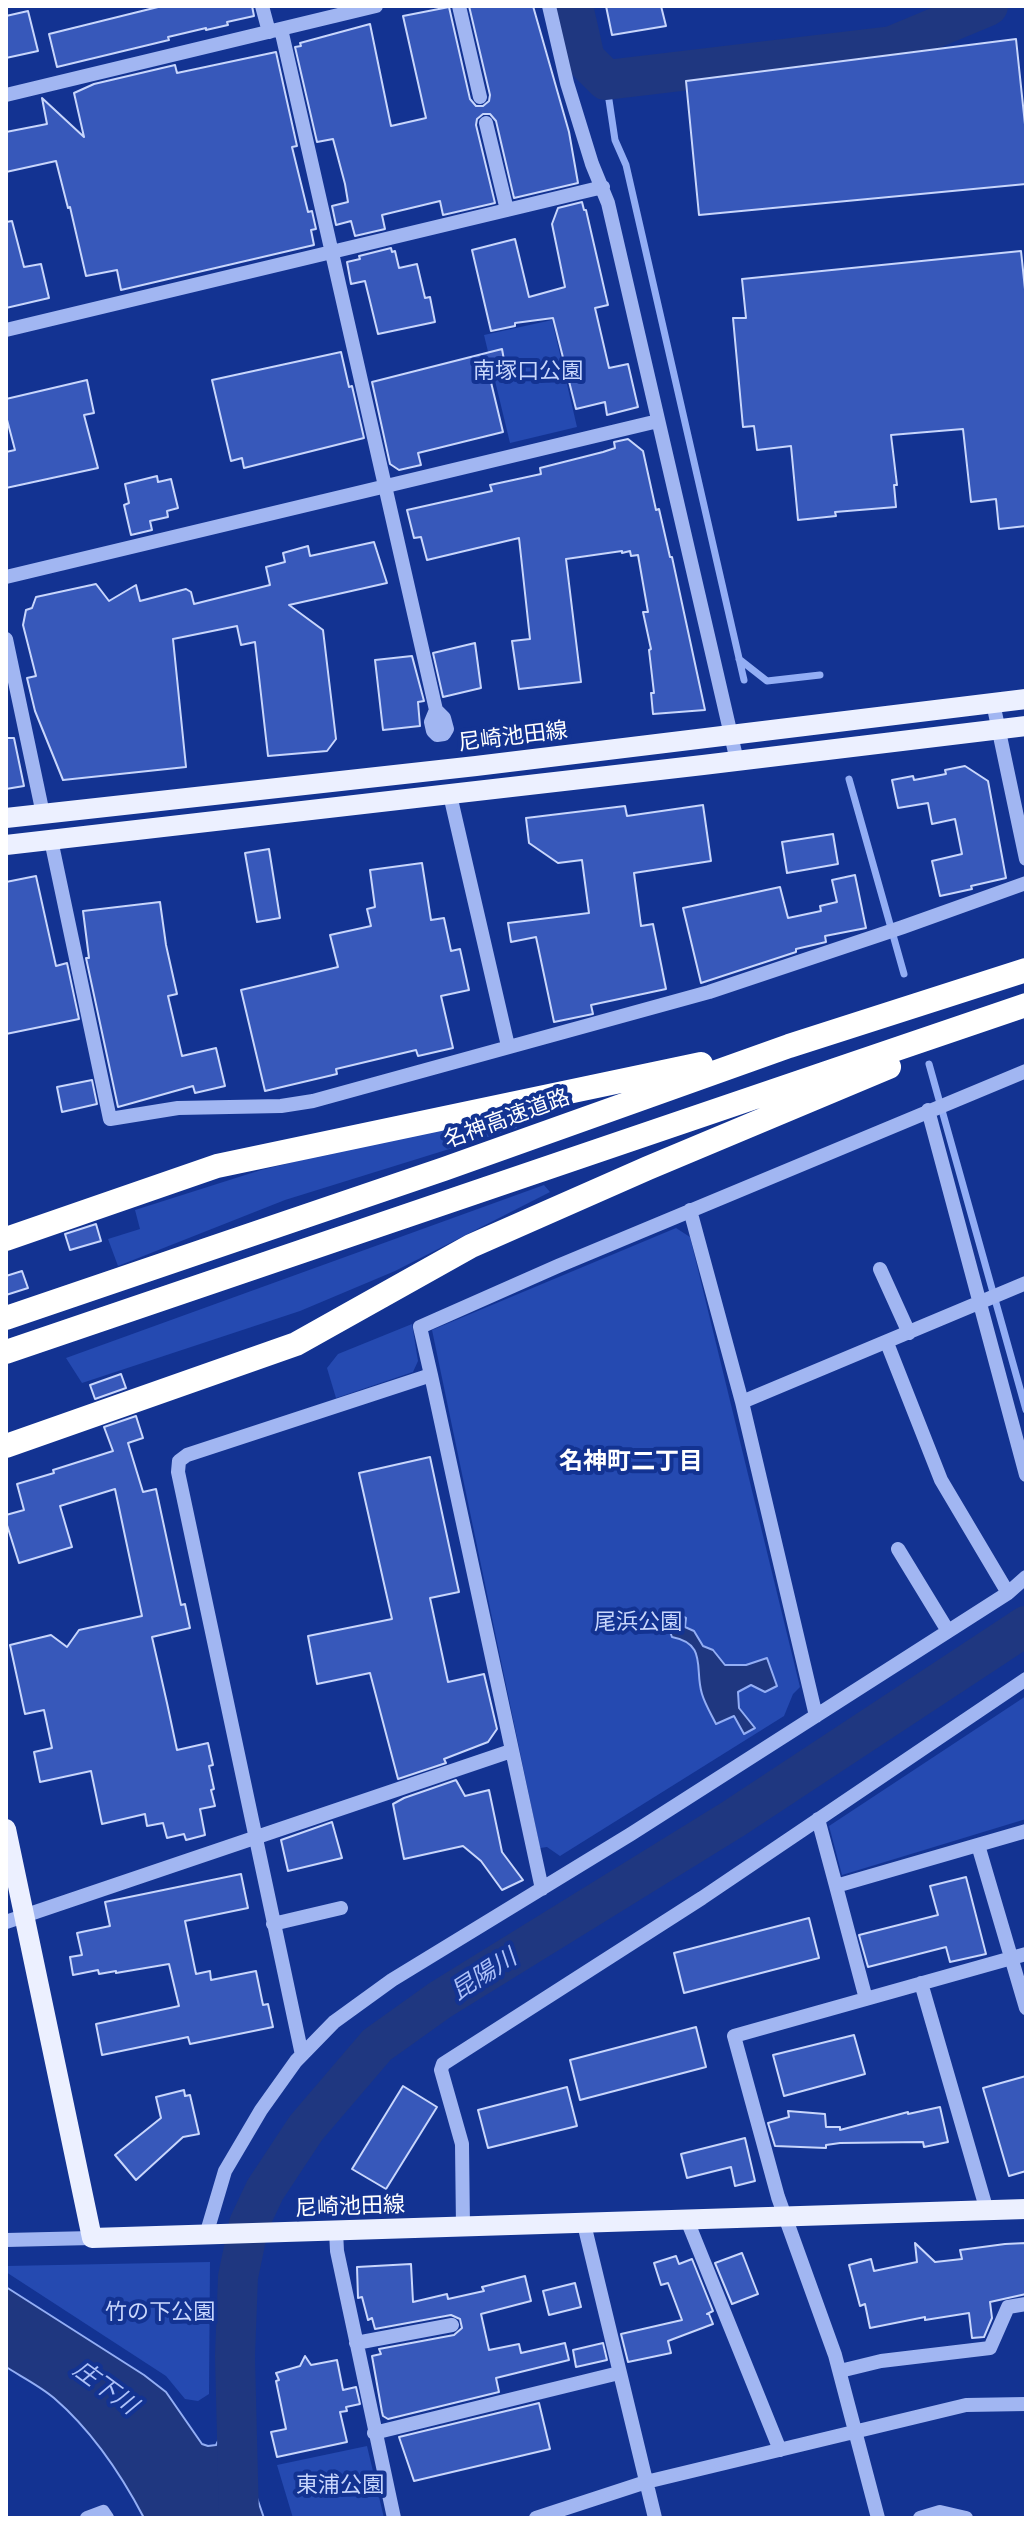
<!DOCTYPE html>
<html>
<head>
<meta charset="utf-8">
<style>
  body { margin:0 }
  #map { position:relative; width:1032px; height:2524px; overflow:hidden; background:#133392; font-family:Montserrat,sans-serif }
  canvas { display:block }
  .frame { position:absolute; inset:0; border:8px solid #fff; pointer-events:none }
</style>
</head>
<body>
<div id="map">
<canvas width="1032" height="2524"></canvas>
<div class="frame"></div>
</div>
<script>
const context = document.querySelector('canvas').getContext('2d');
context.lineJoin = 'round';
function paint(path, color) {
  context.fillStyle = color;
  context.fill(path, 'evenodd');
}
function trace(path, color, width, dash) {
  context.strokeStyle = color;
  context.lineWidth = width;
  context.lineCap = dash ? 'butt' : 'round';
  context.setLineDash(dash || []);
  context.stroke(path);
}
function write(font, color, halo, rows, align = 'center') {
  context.font = font + ' Montserrat,"Noto Sans JP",sans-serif';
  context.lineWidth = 8;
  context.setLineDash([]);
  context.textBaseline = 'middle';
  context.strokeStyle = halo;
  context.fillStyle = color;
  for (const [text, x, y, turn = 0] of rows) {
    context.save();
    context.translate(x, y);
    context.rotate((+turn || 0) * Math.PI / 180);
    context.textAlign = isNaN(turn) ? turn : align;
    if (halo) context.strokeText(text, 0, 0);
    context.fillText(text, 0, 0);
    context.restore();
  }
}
paint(new Path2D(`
  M552,320L577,427L510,443L484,335Z
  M513,1111L517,1128L285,1200L118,1266L108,1239L140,1229L135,1210L261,1170L429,1129Z
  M544,1185L550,1192L395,1271L300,1311L82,1383L66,1358Z
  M676,1228L690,1237L800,1687L793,1694L784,1716L560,1856L547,1847L540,1848L432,1330Z
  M412,1324L418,1361L413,1372L336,1398L327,1368L338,1354Z
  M1026,1696V1819L842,1875L829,1826Z
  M210,2262L209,2394L198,2401L185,2399L166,2376L6,2272V2266Z
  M367,2446L384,2518H293L277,2465Z`), '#254ab1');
const water = new Path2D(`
  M682,1616L686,1618L685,1627L694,1631L703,1646L713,1650L725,1665H746L767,1658L777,1686L765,1692L751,1685L738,1692L739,1708L755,1728L744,1734L734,1716L716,1724C711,1714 705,1704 702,1694C694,1669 708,1644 672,1637L669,1629L671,1621Z
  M6,2287L144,2375L166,2392L202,2444L208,2446L216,2445L222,2433L245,2430L249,2475L264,2518H144C121,2474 91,2430 54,2398C40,2386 22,2377 6,2367Z`);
paint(water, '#1f3780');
trace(water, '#93aef5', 2);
trace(new Path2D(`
  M606,80L615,140L626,165L744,680
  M739,659L767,681L820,675
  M849,779L904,974
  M929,1064L1026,1410`), '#93aef5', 7);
trace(new Path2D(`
  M573,6L585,59L606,80L892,46L988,6
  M239,2518L235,2356L238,2277L249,2224L265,2190L306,2128L377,2045L440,2000L733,1819L1026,1626`), '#1f3780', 40);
const building = new Path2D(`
  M162,6H252L254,16L227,22L228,25L206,30V28L168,37L169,40L57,67L49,34Z
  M469,6H533L569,132L578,183L514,198L496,121L490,114H483L477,119L476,125L495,203L443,215L440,201L382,215L385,229L355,236L351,221L336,225L332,206L348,202L345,184L333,139L317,142L295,47L301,46L300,43L370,24L391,126L426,118L403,16L449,7L470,99L476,106H483L489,101L490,95Z
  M606,6H661L666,26L612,35Z
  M28,11L38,51L6,58V16Z
  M1016,39L1026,134V184L699,215L686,81Z
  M276,52L297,146L292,147L308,212L312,211L316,229L311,230L314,245L121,290L117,270L86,276L70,207L68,208L56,161L6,172V132L47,124L42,98L84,137L74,93L94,84L175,65L177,73Z
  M582,202L584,210H586L608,305L595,308L609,368L628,364L638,407L607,415L605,402L576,409L553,318L515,323V326L491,331L472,250L515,239L529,297L565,287L552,224L558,208Z
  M12,221L24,267L41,264L49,298L6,308V222Z
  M391,248L392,252L395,251L399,268L417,264L425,298L430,297L435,322L378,334L365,281L351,284L347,262L360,259L359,256Z
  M1021,251L1026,299V526L999,529L996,499L971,502L963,429L891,435L897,485H894L896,507L835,512L836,516L798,520L791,446L757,450L754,426L743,427L733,318H746L742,279Z
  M502,349L506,371L489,374L503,432L418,453L421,465L399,470L390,464L372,382Z
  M341,352L349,387L352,386L364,438L244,468L242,458L231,461L212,380Z
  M87,380L94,413L84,415L98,468L6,488V452L15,450L6,416V399Z
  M628,439L643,451L656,510L659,509L670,557H672L705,710L653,714L651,693H654L649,650L651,649L643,612H648L638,555L631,556L630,551L622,553V551L566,559L581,682L519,689L512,641L530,639L519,538L427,560L421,537L414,538L407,510L492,491L490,485L541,474L540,468L603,452L615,448L614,442Z
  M157,476L158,482L171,479L178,508L167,511L168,517L150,521L152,530L131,535L124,505L129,503L125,484Z
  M374,542L387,583L289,605L323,630L336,739L327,751L268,756L255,642L241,645L237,626L173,639L186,767L63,780L35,711L27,678L36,676L23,625L26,610L32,608L36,597L96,584L109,601L136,585L140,601L186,589L191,592L194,604L270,585L266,567L285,562L283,553L308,546L310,556Z
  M475,643L481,688L443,697L433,653Z
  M412,656L424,701L418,702L420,726L383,730L375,660Z
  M6,738H14L24,786L6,789Z
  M965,766L988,781L1006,878L971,886L972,889L940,896L932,861L962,854L955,819L932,824L928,803L898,808L892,780L913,776L914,780L946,774L945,770Z
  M703,805L711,861L634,873L641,926L653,924L666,989L591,1005L593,1014L554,1022L536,937L511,942L508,923L589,913L582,860L558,863L529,843L526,818L625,806L627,816Z
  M833,834L838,864L787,873L782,842Z
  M269,849L280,918L257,922L245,853Z
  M422,863L431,920L444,918L451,951L460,949L469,990L441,996L453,1048L418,1056L416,1050L336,1069L337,1074L265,1091L241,990L338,967L330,935L371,926L367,909L375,907L370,870Z
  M855,875L866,928L825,936L826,942L796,949V952L701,983L683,908L780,887L788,918L821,911L820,906L837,902L832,880Z
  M36,876L56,966L67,963L79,1019L6,1034V882Z
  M160,902L166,945L177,994L168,996L182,1056L216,1048L225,1086L195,1093L193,1086L118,1107L86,958H89L83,911Z
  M92,1080L97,1104L62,1112L57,1087Z
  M96,1224L101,1241L70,1250L65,1234Z
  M22,1271L28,1288L6,1295V1276Z
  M121,1374L126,1388L95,1399L90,1385Z
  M136,1416L143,1438L128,1443L143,1492L156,1489L181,1605L185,1604L190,1628L152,1637L167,1703L177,1750L208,1743L213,1765L209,1766L214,1789L211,1790L215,1806L200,1809L205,1835L186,1840L184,1834L167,1838L163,1823L147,1826L145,1814L102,1824L91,1771L40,1782L34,1752L52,1748L44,1710L25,1714L10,1645L51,1635L67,1647L79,1630L142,1616L115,1489L60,1506L72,1547L19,1563L6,1522V1515L24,1510L17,1484L54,1473L53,1470L113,1451L104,1427Z
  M430,1457L459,1592L430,1598L448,1682L484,1674L497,1729L488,1742L444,1759L446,1763L398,1779L370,1673L317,1684L308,1636L392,1619L359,1473Z
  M456,1780L465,1796L489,1790L502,1852L523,1880L502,1890L481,1861L463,1846L404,1859L393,1804L404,1798Z
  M332,1822L342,1858L288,1871L281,1840Z
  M241,1874L248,1908L185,1921L196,1974L210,1971L211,1980L256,1971L263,2005L268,2004L273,2027L190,2044L188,2037L102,2055L96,2024L179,2006L169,1964L116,1973V1971L99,1974L98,1970L73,1975L70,1957L82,1955L77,1933L110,1926L105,1902Z
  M966,1877L986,1954L950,1962L946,1947L868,1967L859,1935L938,1915L930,1886Z
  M809,1918L819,1958L684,1993L674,1953Z
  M696,2027L706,2067L580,2100L570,2060Z
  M854,2035L865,2074L784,2096L773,2055Z
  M1026,2076V2171L1009,2176L983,2088Z
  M403,2086L437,2107L386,2189L352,2169Z
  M567,2087L577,2126L488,2148L478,2110Z
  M184,2090L185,2096L190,2095L199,2134L183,2137L136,2180L115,2155L161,2118L156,2097Z
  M940,2107L948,2142L924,2147L923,2142L840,2143L826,2145V2148L775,2146L768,2123L789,2117L788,2111L825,2114L826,2127H840V2130L908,2112V2114Z
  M745,2138L755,2181L735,2186L731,2167L687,2178L681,2154Z
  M915,2243L935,2262L962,2259L960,2250L1005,2244L1026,2243V2294L990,2302L992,2318L984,2337L972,2338L969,2313L925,2320V2317L870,2328L865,2304L860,2306L849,2265L871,2259L874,2271L917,2262Z
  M742,2253L758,2294L732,2304L715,2263Z
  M676,2256L679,2264L692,2259L713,2311L707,2314H709L713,2324L668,2341L671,2353L628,2362L621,2334L682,2320L668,2283L661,2285L654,2263Z
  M411,2264L413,2302L447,2294L448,2299L484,2291L482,2287L525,2276L531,2301L481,2314L489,2350L519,2344L521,2353L565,2343L569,2360L496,2378L499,2392L388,2419L383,2416L382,2412L372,2356L381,2354L379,2349L454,2335L462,2328L460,2319L451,2315L375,2329L372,2318L368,2320L362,2297L358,2298L357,2267Z
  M575,2283L581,2307L549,2315L543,2291Z
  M603,2343L607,2360L576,2367L573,2350Z
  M305,2356L311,2365L337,2360L343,2390L356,2387L360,2404L346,2407L347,2411L340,2412L347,2442L277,2457L271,2432L286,2429L276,2381L279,2380L276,2373L300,2366Z
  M539,2403L550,2449L414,2481L399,2437Z`);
paint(building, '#3758ba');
trace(building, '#c8d6fc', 2);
trace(new Path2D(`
  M262,6L269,32
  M459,6L480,97
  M549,6L567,83L592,164L608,203L737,761
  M281,29L436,710L444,718L447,729L444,734L437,735L433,731L431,722L436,710
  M6,95L376,6
  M486,123L507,210
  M6,330L603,187
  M6,577L658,421
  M6,639L43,814
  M993,703L1026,859
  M450,795L508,1046
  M51,840L110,1119L178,1108L281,1106L313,1101L709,992L903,927L1026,883
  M928,1110L1026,1475
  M690,1210L742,1402L816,1716
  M880,1269L909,1333
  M887,1343L941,1480L1008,1593
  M431,1375L542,1889
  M742,1402L1026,1283
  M898,1549L948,1631
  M818,1819L836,1886
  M978,1845L1026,2008
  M6,1922L511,1751
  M273,1924L341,1908
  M921,1983L987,2211
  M866,1999L836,1886L1026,1831
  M302,2055L178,1472L179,1461L187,1455L431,1375L420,1327L558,1266L1026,1071
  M687,2220L780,2450
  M584,2224L655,2518
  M463,2228L462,2144L441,2070L443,2064L702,1898L1026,1679
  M336,2231L337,2251L394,2518
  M206,2235L225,2171L261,2110L296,2061L334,2022L392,1980L631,1834L1008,1593L1026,1577
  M6,2240L92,2238
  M356,2343L452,2325
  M840,2371L881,2361L990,2348L1008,2307L1026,2304
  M374,2433L619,2373
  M87,2518L103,2512L107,2518
  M536,2518L646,2482L966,2405L1026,2404
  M878,2518L835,2355L778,2197L734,2036L1026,1954
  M920,2518L940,2512L966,2518`), '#a1b6f2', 14);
trace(new Path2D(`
  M6,818L476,766L1026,699
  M6,845L703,765L1026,726
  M6,1829L92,2238L1026,2209`), '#ecf0ff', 20);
trace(new Path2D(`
  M6,1239L217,1166L701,1064
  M6,1318L444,1169L789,1046L1026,970
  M6,1352L1026,1005
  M6,1446L296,1344L471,1246L648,1168L889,1067`), '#fff', 24);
write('22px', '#c8d6fc', '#133392', [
  ["南塚口公園",528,372],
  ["尾浜公園",638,1623],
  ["竹の下公園",160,2313],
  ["東浦公園",340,2486]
]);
write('22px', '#fff', '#133392', [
  ["尼崎池田線",513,737,-7],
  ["名神高速道路",507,1119,-20],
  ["尼崎池田線",350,2207,-2]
]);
write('bold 24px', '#fff', '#133392', [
  ["名神町二丁目",631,1462]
]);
write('italic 24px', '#adc1f9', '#133392', [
  ["昆陽川",484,1975,-33],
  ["庄下川",105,2388,36]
]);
</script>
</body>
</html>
